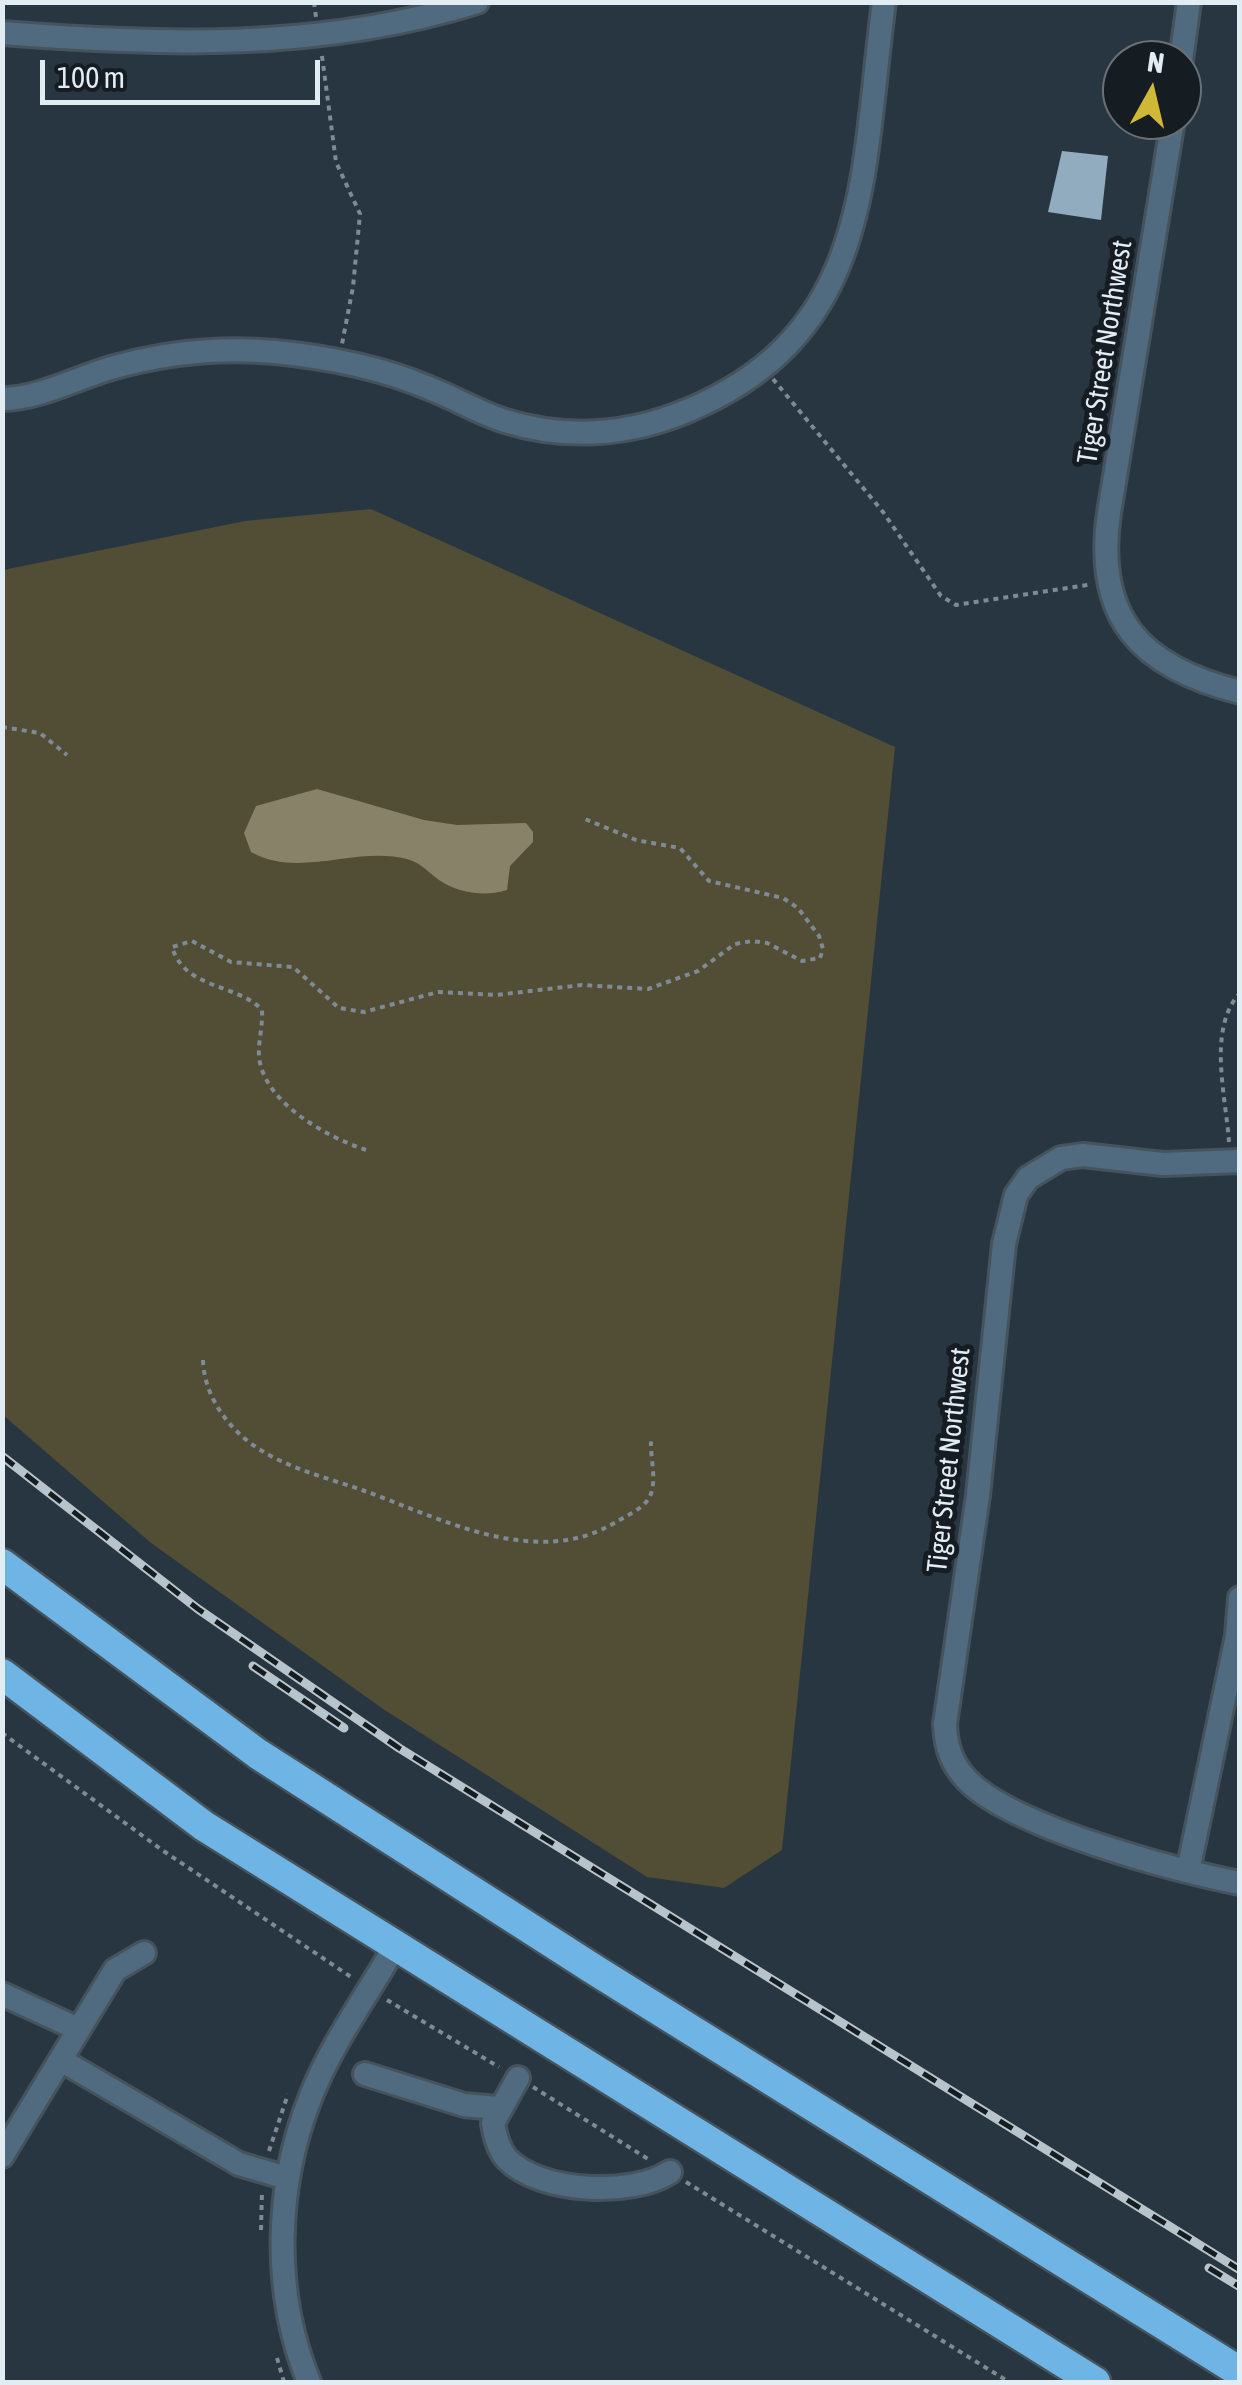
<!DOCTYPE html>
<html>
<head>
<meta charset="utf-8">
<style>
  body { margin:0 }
  #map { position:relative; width:1242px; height:2385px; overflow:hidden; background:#273641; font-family:"Asap Condensed",sans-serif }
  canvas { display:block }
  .frame { position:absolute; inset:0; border:5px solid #e2ecf3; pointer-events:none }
  .north { position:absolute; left:1102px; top:40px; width:100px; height:100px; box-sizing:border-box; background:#161d22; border:2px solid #687076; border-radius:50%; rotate:8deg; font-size:28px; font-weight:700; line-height:40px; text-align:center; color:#e2ecf3 }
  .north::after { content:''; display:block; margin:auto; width:35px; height:45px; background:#d0b837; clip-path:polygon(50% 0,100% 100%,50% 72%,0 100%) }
  .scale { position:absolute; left:40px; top:60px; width:280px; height:45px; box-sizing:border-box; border:5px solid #e2ecf3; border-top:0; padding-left:12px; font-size:30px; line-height:35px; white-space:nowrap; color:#e2ecf3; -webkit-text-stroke:8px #161d22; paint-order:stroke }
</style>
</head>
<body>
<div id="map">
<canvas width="1242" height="2385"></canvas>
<div class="frame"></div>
<div class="north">N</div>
<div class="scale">100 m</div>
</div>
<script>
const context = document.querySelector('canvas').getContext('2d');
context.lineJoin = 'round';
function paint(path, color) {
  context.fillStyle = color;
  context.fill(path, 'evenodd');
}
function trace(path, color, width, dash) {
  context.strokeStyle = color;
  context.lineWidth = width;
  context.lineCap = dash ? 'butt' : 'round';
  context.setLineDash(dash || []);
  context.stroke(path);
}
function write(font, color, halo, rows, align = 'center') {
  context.font = font + ' "Asap Condensed",sans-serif';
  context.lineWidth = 10;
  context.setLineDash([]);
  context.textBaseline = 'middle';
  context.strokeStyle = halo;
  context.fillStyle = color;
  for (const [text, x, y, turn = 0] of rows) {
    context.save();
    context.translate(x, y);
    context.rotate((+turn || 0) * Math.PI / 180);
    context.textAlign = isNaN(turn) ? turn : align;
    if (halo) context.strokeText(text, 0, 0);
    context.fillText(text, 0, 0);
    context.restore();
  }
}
paint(new Path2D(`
  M371,509L895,747L782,1850L724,1888L647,1877L383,1709L151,1543L3,1415V570L245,521Z`), '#524d35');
paint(new Path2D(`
  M317,789L424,820L457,825L526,823L533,832V842L510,866L507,890C486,897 457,893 439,880C428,872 421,863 407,859C355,846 299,879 251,852L244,833L256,806Z`), '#888368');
paint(new Path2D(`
  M1062,151L1108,156L1101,220L1048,212Z`), '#92acbf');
const minor = new Path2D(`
  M2,33C164,45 320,51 477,2
  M1181,60L1189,2
  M1173,120L1109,513C1094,618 1140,667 1240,692
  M2,399C38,399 77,378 111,368C164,353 220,347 275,352C326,357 382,368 429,388C455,398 479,413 505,421C567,440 630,435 689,410C874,332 861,173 884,2
  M1240,1161L1163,1164L1083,1155L1061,1158L1028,1178L1016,1195L1004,1244L978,1495L945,1724C946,1747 951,1763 967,1780C1011,1826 1175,1871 1240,1883
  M1188,1871L1237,1636L1240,1598
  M2,1994L78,2029
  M61,2060L239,2164L287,2178
  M365,2074L464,2105L497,2108
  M518,2078L493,2123C495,2136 498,2149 507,2159C540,2193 632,2197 670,2172
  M2,2156L115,1970L144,1953
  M309,2382C272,2292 275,2186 311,2096C332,2043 366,1997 394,1948`);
const highway = new Path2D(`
  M2,1564L258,1754L598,1972L1240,2372
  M2,1674L204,1826L1095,2382`);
trace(minor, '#45535d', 28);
trace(highway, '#45535d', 35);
trace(new Path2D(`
  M314,2L316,17
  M322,56L336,162L360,214L353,287L342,344
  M773,379L883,512L941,596L956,605L1088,585
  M2,727L40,733L67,755
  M1229,1142C1226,1097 1207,1028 1240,993
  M366,1150C327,1137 264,1103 259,1057C258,1041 263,1026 262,1010C237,983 185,990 172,947L192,941L231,962L293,967L339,1008L364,1012L438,992L496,995L582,985L648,989L698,971L735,944L752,941L767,943L802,961L820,958L823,949L819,936L798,908L783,898L709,881L680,848L636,840L585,819
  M203,1360C204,1391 221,1418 244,1438C277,1466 322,1476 362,1490C438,1517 536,1571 616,1522C626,1516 640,1510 647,1501C659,1486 650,1459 651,1441
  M2,1733L162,1850L354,1979
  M387,2000L499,2067
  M533,2087L648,2159
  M269,2151L288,2094
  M686,2182L1009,2382
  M261,2230L262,2190
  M277,2358L284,2382`), '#7e8b94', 4, [5, 5]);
trace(minor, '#506b7f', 22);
trace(highway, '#6eb5e5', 30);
const rail = new Path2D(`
  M2,1456L198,1609L399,1748L1240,2270
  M253,1666L344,1728
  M1209,2268L1240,2287`);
trace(rail, '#b8c4cb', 9);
trace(rail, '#161d22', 5, [15]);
write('28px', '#e2ecf3', '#161d22', [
  ["Tiger Street Northwest",1105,352,-81],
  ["Tiger Street Northwest",949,1460,-84]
]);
</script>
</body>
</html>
